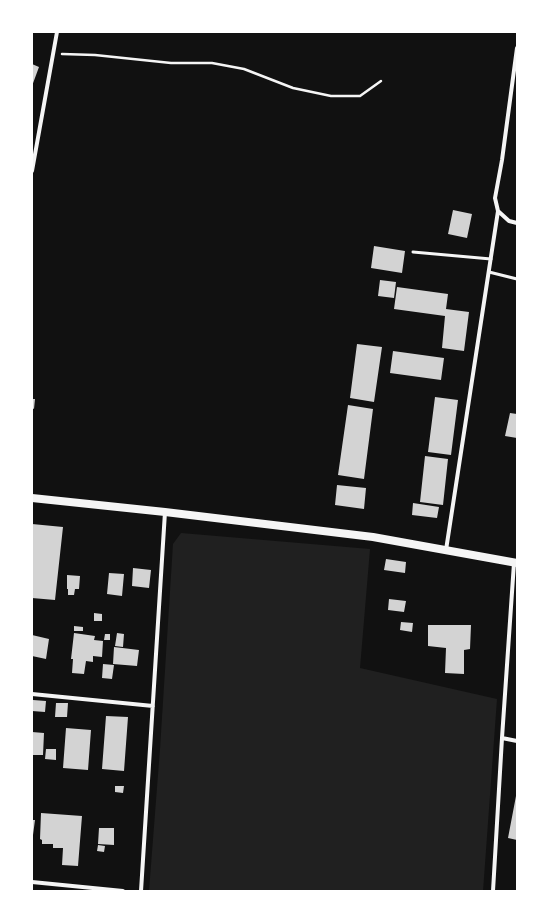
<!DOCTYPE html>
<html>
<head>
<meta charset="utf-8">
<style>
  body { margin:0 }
  #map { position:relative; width:549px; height:923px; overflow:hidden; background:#111; font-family:"Exo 2",sans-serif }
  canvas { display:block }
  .frame { position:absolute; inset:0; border:33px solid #fff; pointer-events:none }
</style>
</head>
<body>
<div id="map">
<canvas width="549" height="923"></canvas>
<div class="frame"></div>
</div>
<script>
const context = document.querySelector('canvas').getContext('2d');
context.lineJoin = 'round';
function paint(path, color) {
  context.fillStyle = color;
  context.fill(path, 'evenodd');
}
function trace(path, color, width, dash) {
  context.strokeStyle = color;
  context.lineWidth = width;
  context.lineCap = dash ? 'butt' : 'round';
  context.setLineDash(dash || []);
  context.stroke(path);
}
paint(new Path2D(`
  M181,533L370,549L360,668L497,699L483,891H149L160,749L173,544Z`), '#202020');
paint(new Path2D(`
  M32,64L39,67L32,86Z
  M453,210L472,214L467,238L448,234Z
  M374,246L405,251L402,273L371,268Z
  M380,280L396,282L394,298L378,296Z
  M397,287L448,294L446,309L469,312L464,351L442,348L445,316L394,309Z
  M357,344L382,347L374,402L350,398Z
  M393,351L444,358L441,380L390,373Z
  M435,397L458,400L451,455L428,452Z
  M32,399H35L34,409L32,408Z
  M348,405L373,409L364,479L338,475Z
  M510,413L517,414V438L505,436Z
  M425,456L448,459L443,505L420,502Z
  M337,485L366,488L364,509L335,505Z
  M413,503L439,507L437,518L412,515Z
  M32,524L63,527L55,600L32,598Z
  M386,559L406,562L405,573L384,570Z
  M133,568L151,570L149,588L132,586Z
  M109,573L124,574L122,596L107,594Z
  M67,575L80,576L79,589H75L74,595H68V589H67Z
  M389,599L406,601L404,612L388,610Z
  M94,613L102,614V621H94Z
  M401,622L413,623L412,632L400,630Z
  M428,625H471L470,649L464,650V674L445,673L446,648L428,646Z
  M74,626L83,627V631H74Z
  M74,633L95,636L94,640L103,641L102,657L93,656V662L86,661L84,674L72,673L73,659H71Z
  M117,633L124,634L123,647L115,646Z
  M105,634H110V640H104Z
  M32,635L49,639L46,659L32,656Z
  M114,647L139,650L137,666L113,664Z
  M103,664L114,665L112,679L102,678Z
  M33,700L46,701L45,712L32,711Z
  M56,703H68L67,717H55Z
  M106,716L128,717L124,771L102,769Z
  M66,728L91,730L88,770L63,768Z
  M32,732L44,733L43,755H32Z
  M46,749H56V760L45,759Z
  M115,786H124L123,793L115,792Z
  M516,796H517V840L508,838Z
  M41,813L82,816L78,866L62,865L63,848H53V844H42V840L40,839Z
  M32,820H35L33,835H32Z
  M99,828H114V845L98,844Z
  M98,845L105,846L104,852L97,851Z`), '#d3d3d3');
trace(new Path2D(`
  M62,54L95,55L171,63H212L244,69L293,88L331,96H360L381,81`), '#f5f5f5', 2.5);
trace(new Path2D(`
  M413,252L491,259
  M489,272L517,279`), '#f5f5f5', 3);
trace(new Path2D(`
  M517,48L502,160L495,198L498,211L509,221L517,223
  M32,171L57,32
  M446,550L498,211
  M32,694L153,706
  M502,738L517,741
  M32,882L123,891
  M141,891L165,512
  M493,891L502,738L514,563`), '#f5f5f5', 4);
trace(new Path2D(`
  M32,498L165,512L373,537L517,563`), '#f5f5f5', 8);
</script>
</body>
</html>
